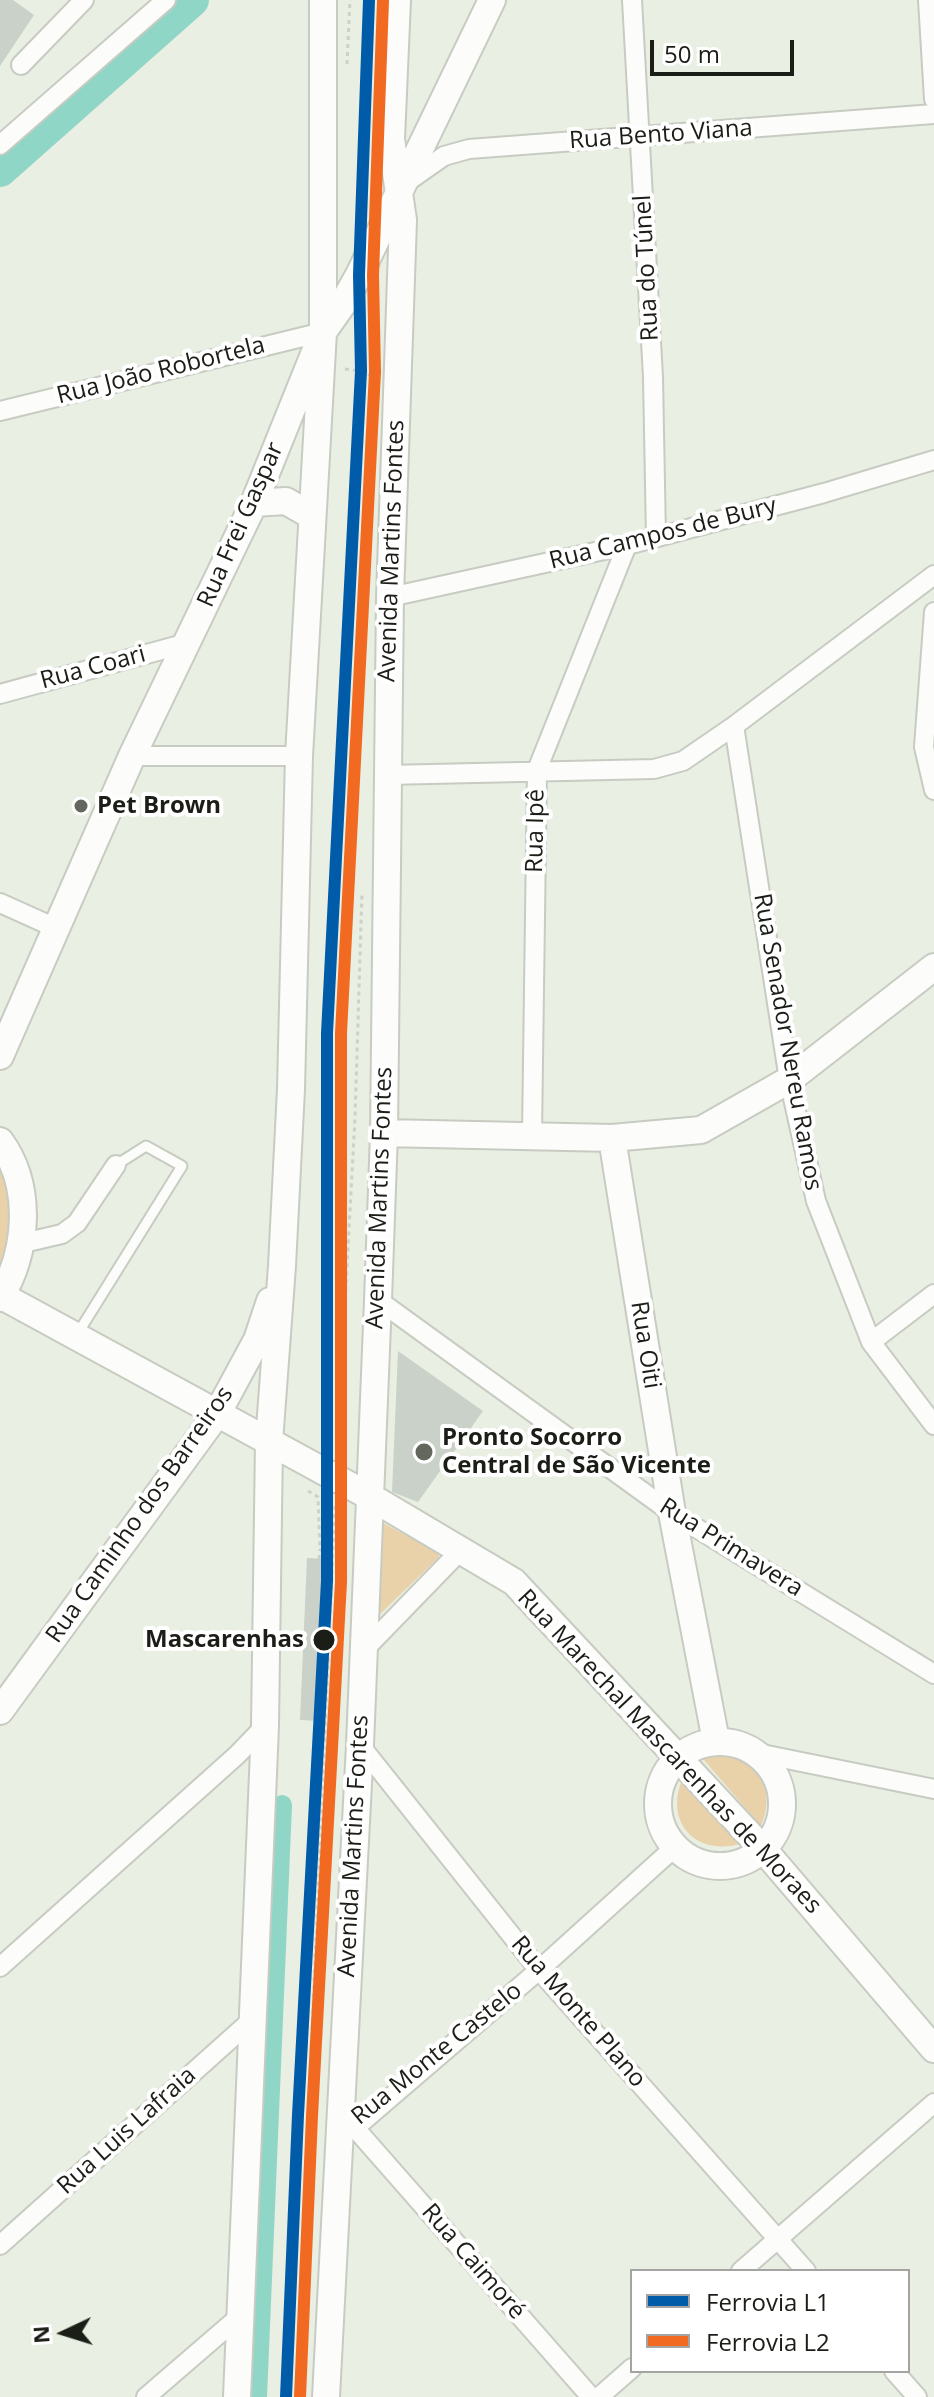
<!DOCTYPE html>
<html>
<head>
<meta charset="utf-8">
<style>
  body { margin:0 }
  #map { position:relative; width:934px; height:2397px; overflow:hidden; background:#e9efe2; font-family:"Open Sans",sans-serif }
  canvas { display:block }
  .legend { position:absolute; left:630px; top:2269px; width:280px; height:104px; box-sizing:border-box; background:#fff; border:2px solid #a4a5a2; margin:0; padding:10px 14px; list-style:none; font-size:24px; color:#1b1e16 }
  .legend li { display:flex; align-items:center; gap:16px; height:40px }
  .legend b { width:40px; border:2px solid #a4a5a2 }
  .north { position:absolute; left:24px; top:2293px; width:80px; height:80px; -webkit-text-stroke:6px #fff; paint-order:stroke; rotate:266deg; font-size:22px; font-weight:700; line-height:32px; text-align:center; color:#1b1e16 }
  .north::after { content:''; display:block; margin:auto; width:28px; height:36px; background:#1b1e16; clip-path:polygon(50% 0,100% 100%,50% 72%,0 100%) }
  .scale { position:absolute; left:650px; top:40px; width:144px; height:36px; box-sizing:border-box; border:4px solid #1b1e16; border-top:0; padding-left:10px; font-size:24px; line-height:28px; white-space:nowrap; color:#1b1e16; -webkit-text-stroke:6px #fff; paint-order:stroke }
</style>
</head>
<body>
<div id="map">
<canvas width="934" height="2397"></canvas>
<ul class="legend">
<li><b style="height:10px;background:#005ca9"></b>Ferrovia L1</li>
<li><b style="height:10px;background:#f26a21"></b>Ferrovia L2</li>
</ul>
<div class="north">N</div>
<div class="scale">50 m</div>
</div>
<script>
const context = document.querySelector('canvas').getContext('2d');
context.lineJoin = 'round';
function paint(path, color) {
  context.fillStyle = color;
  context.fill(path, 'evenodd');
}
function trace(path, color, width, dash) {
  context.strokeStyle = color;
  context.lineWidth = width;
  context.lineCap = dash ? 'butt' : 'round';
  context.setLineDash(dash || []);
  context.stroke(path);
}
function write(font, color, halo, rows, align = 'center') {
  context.font = font + ' "Open Sans",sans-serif';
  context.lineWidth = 8;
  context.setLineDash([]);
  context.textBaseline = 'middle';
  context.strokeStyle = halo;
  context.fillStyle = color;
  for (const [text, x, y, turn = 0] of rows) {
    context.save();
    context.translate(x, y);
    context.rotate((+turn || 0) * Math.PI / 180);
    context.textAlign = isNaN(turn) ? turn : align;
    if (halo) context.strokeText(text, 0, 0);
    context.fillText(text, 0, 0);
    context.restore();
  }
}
paint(new Path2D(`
  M0,1157L15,1196L4,1264L0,1273Z
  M374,1518L438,1553L439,1557L374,1620Z
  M716,1755C758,1754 777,1789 761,1826L703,1759Z
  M685,1774L740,1844C692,1857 662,1817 685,1774Z`), '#e9d1aa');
trace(new Path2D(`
  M301,2397L332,1705`), '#8fd6c7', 6);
trace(new Path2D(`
  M257,2397L282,1805`), '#8fd6c7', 20);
trace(new Path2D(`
  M0,170L192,0`), '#8fd6c7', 34);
paint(new Path2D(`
  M0,0H13L34,15L0,66Z
  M398,1351L483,1411L418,1502L392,1492Z
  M307,1558L327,1559L320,1721L300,1720Z`), '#cad1c8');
const lane = new Path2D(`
  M78,1333L182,1166L146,1146L116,1165`);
const street = new Path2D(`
  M632,0L653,377L656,537
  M928,0L934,99
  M21,65L84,0
  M0,145L166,0
  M407,182L444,156L469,149L934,114
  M0,411L323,332
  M390,597L627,545L824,493L934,460
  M934,612L924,747L934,790
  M0,694L187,643
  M734,726L789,1080L816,1201L871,1342L934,1425
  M132,756H299
  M386,775L654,769L683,761L734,726L934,575
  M0,903L58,929
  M532,1135L537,770L627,545
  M19,1244L62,1234L77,1223L116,1165
  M378,1300L672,1513L934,1674
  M871,1342L934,1294
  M362,1652L461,1550
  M360,1745L539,1970L806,2271
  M757,1753L934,1789
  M0,1967L237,1755L265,1726
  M340,2128H355L539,1970L675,1847
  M355,2128L591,2397
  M0,2245L254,2018
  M741,2271L934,2103
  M894,2371L917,2397
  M146,2397L240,2316
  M599,2397L632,2368`);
const secondary = new Path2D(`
  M254,503L286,501L312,516
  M0,1056L132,756L254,503L323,332L342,305L359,275L492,0
  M384,1133L612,1138L701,1130L789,1080L934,967
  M612,1138L672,1513L716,1741
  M0,1141C33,1186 28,1251 0,1298
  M2,1296L369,1496L514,1582L763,1849L934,2049
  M0,1711L217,1414L257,1340L270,1301
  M658 1804a62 62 0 1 1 124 0a62 62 0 1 1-124 0Z
  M237,2397L265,1726L269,1442L282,1266L291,1089L299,756L323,332V0
  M326,2397L360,1745L378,1300L384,1133L390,597L403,220L391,139L397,0`);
trace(lane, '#c7cbc1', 13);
trace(street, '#c7cbc1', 22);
trace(secondary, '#c7cbc1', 30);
trace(new Path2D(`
  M347,64L350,0
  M345,369L361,371L375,378
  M337,1451L355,1118L362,892
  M308,1491L318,1497L320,1550
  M341,1551L343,1523
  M319,1559L320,1550L341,1551L336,1674
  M296,2397L335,1503`), '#ced0ca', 3, [4, 4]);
trace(lane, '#fcfdfb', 9);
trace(street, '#fcfdfb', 18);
trace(secondary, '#fcfdfb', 26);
trace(new Path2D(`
  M286,2397L298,2115L327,1581V1033L361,371L359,275L369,0`), '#005ca9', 12);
trace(new Path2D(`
  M300,2397L312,2116L341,1582V1033L375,372L373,275L383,1`), '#f26a21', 12);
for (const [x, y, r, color] of [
  [81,806,8,"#63675d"],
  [424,1452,10,"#63675d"],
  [324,1640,12,"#1b1e16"]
]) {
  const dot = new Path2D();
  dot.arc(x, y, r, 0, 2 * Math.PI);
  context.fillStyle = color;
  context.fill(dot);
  trace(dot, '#fff', 3);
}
write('24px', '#1b1e16', '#fff', [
  ["Rua Bento Viana",661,135,-4],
  ["Rua do Túnel",647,268,-93],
  ["Rua João Robortela",161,371,-14],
  ["Rua Frei Gaspar",241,525,-66],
  ["Rua Campos de Bury",663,534,-14],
  ["Avenida Martins Fontes",392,551,-88],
  ["Rua Coari",93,668,-15],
  ["Rua Ipê",536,831,-89],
  ["Rua Senador Nereu Ramos",787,1042,80],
  ["Avenida Martins Fontes",380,1198,-88],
  ["Rua Oiti",645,1345,81],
  ["Rua Caminho dos Barreiros",140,1515,-55],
  ["Rua Primavera",731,1548,32],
  ["Rua Marechal Mascarenhas de Moraes",669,1752,47],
  ["Avenida Martins Fontes",354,1846,-87],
  ["Rua Monte Plano",578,2012,49],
  ["Rua Monte Castelo",437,2054,-39],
  ["Rua Luis Lafraia",127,2131,-42],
  ["Rua Caimoré",473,2262,49]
]);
write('bold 24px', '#1b1e16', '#fff', [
  ["Pet Brown",97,806],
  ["Pronto Socorro",442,1438],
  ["Central de São Vicente",442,1466]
], 'left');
write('bold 24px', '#1b1e16', '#fff', [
  ["Mascarenhas",304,1640]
], 'right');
</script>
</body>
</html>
